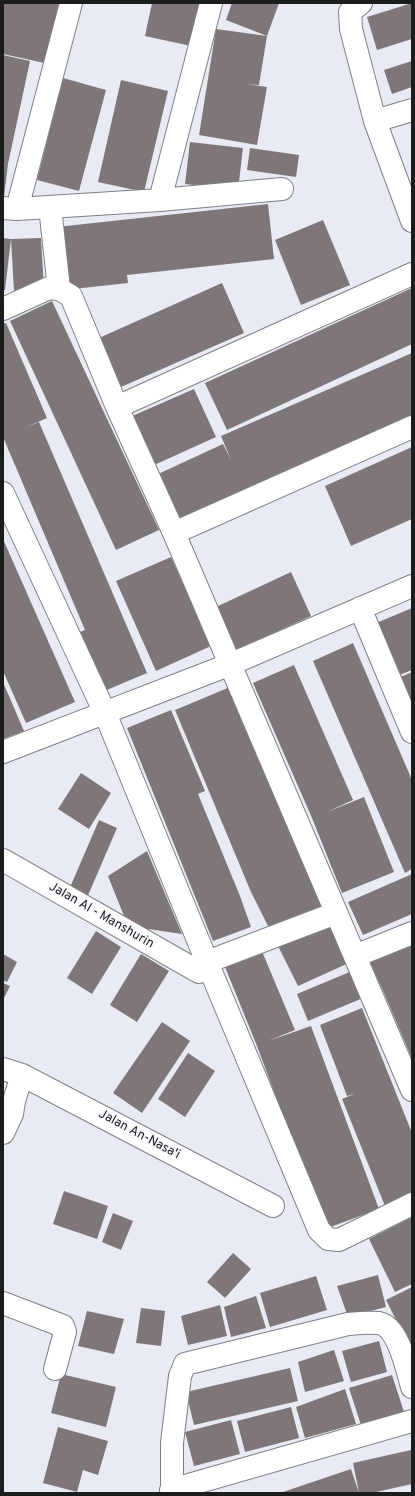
<!DOCTYPE html>
<html>
<head>
<meta charset="utf-8">
<style>
  body { margin:0 }
  #map { position:relative; width:415px; height:1496px; overflow:hidden; background:#e8ebf3; font-family:Overpass,sans-serif }
  canvas { display:block }
  .frame { position:absolute; inset:0; border:4px solid #1a1c1e; pointer-events:none }
</style>
</head>
<body>
<div id="map">
<canvas width="415" height="1496"></canvas>
<div class="frame"></div>
</div>
<script>
const context = document.querySelector('canvas').getContext('2d');
context.lineJoin = 'round';
function paint(path, color) {
  context.fillStyle = color;
  context.fill(path, 'evenodd');
}
function trace(path, color, width, dash) {
  context.strokeStyle = color;
  context.lineWidth = width;
  context.lineCap = dash ? 'butt' : 'round';
  context.setLineDash(dash || []);
  context.stroke(path);
}
function write(font, color, halo, rows, align = 'center') {
  context.font = font + ' Overpass,sans-serif';
  context.lineWidth = 3;
  context.setLineDash([]);
  context.textBaseline = 'middle';
  context.strokeStyle = halo;
  context.fillStyle = color;
  for (const [text, x, y, turn = 0] of rows) {
    context.save();
    context.translate(x, y);
    context.rotate((+turn || 0) * Math.PI / 180);
    context.textAlign = isNaN(turn) ? turn : align;
    if (halo) context.strokeText(text, 0, 0);
    context.fillText(text, 0, 0);
    context.restore();
  }
}
paint(new Path2D(`
  M3,3H61L49,64L3,54Z
  M152,3H201L191,46L145,36Z
  M232,3H279L267,36L259,85L247,84L267,87L257,145L199,135L216,29L267,36L226,20Z
  M412,3V39L377,50L367,17Z
  M3,55L30,61L8,164L4,197Z
  M412,61V87L392,94L384,70Z
  M63,78L106,90L79,191L37,180Z
  M121,80L168,91L144,192L98,182Z
  M190,142L243,148L238,190L185,184Z
  M250,148L299,155L296,177L247,170Z
  M268,204L274,259L127,275L128,283L64,290L57,227Z
  M323,220L350,285L301,305L275,240Z
  M3,238L11,239L5,290H3Z
  M41,238L44,289L14,291L11,239Z
  M222,283L244,333L121,387L99,338Z
  M412,288V344L227,430L205,383Z
  M52,301L159,530L116,550L10,321Z
  M6,323L47,418L24,428L39,422L147,673L102,692L77,633L85,630L3,437V324Z
  M412,353V419L178,522L156,475L223,444L231,460L221,436Z
  M194,389L216,437L152,466L130,417Z
  M412,447V519L351,546L325,486Z
  M3,539L75,702L26,723L3,671Z
  M171,557L211,646L156,671L116,581Z
  M291,572L311,616L236,650L216,607Z
  M412,608V670L397,676L374,624Z
  M353,643L412,780V869L405,873L313,661Z
  M294,665L353,800L327,812L364,797L394,872L342,893L312,818L253,683Z
  M412,672V718L396,679Z
  M3,682L24,731L3,739Z
  M230,687L324,911L272,934L251,892L175,710Z
  M171,710L205,791L198,794L240,896L251,927L213,941L127,728Z
  M81,773L111,793L89,829L58,809Z
  M99,820L117,828L86,900L68,892Z
  M147,851L182,934L128,926L108,876Z
  M412,874V914L363,935L348,902Z
  M332,921L351,962L298,986L277,944Z
  M96,931L121,947L92,994L67,978Z
  M411,943L412,945V1059L384,993L369,961Z
  M261,949L295,1030L268,1041L311,1026L379,1209L325,1229L257,1046L223,962Z
  M3,954L17,962L7,982L3,980Z
  M141,954L169,971L137,1022L110,1005Z
  M352,971L363,998L308,1021L297,994Z
  M3,983L10,986L3,1000Z
  M362,1008L412,1133V1196L385,1206L342,1099L354,1094L347,1096L320,1025Z
  M162,1022L190,1041L142,1113L113,1093Z
  M188,1053L215,1071L185,1117L158,1099Z
  M64,1191L108,1206L97,1239L53,1224Z
  M113,1213L133,1221L121,1250L102,1242Z
  M412,1217V1284L395,1292L369,1239Z
  M233,1253L251,1269L225,1298L207,1282Z
  M378,1275L386,1307L348,1317L337,1286Z
  M316,1276L327,1310L270,1327L260,1293Z
  M412,1287V1352L386,1300Z
  M256,1296L266,1328L231,1337L224,1307Z
  M220,1305L227,1336L188,1345L181,1316Z
  M141,1308L165,1311L161,1346L136,1343Z
  M87,1311L124,1319L114,1354L78,1346Z
  M379,1341L387,1372L351,1382L342,1351Z
  M334,1350L344,1381L305,1392L298,1362Z
  M290,1368L298,1401L194,1425L186,1392Z
  M61,1374L116,1387L106,1427L51,1413Z
  M392,1375L404,1412L361,1425L349,1388Z
  M345,1389L356,1424L305,1438L296,1407Z
  M291,1407L299,1438L245,1452L237,1421Z
  M231,1420L240,1454L194,1466L185,1432Z
  M58,1427L108,1441L98,1475L83,1470L77,1492L43,1483Z
  M411,1450L412,1484L372,1493H359L353,1463Z
  M351,1469L359,1493H280Z`), '#7f767a');
const street = new Path2D(`
  M361,3L350,12L351,29L375,121L412,221
  M375,121L412,110
  M160,200L211,3
  M50,207L59,289
  M3,208L17,209L160,200L282,189
  M17,209L71,3
  M3,309L49,288L59,289L71,296L117,407L174,533L412,1090
  M117,407L412,274
  M3,493L105,713L207,962L319,1230L328,1239L339,1240L412,1204
  M174,533L412,427
  M360,608L412,732
  M3,752L231,664L412,586
  M3,860L199,972
  M355,956L412,933
  M207,962L336,913
  M3,1069L22,1075L273,1206
  M3,1133L12,1114L14,1101L22,1075
  M3,1303L63,1326L65,1332L55,1369
  M171,1490L412,1421
  M172,1493V1443L180,1376L185,1364L348,1324C358,1323 369,1322 379,1323C399,1327 407,1370 412,1387`);
trace(street, '#7d8087', 24);
trace(street, '#fff', 22);
write('13px', '#1a1c1e', '#f7f9fe', [
  ["Jalan Al - Manshurin",101,916,30],
  ["Jalan An-Nasa'i",139,1135,28]
]);
</script>
</body>
</html>
